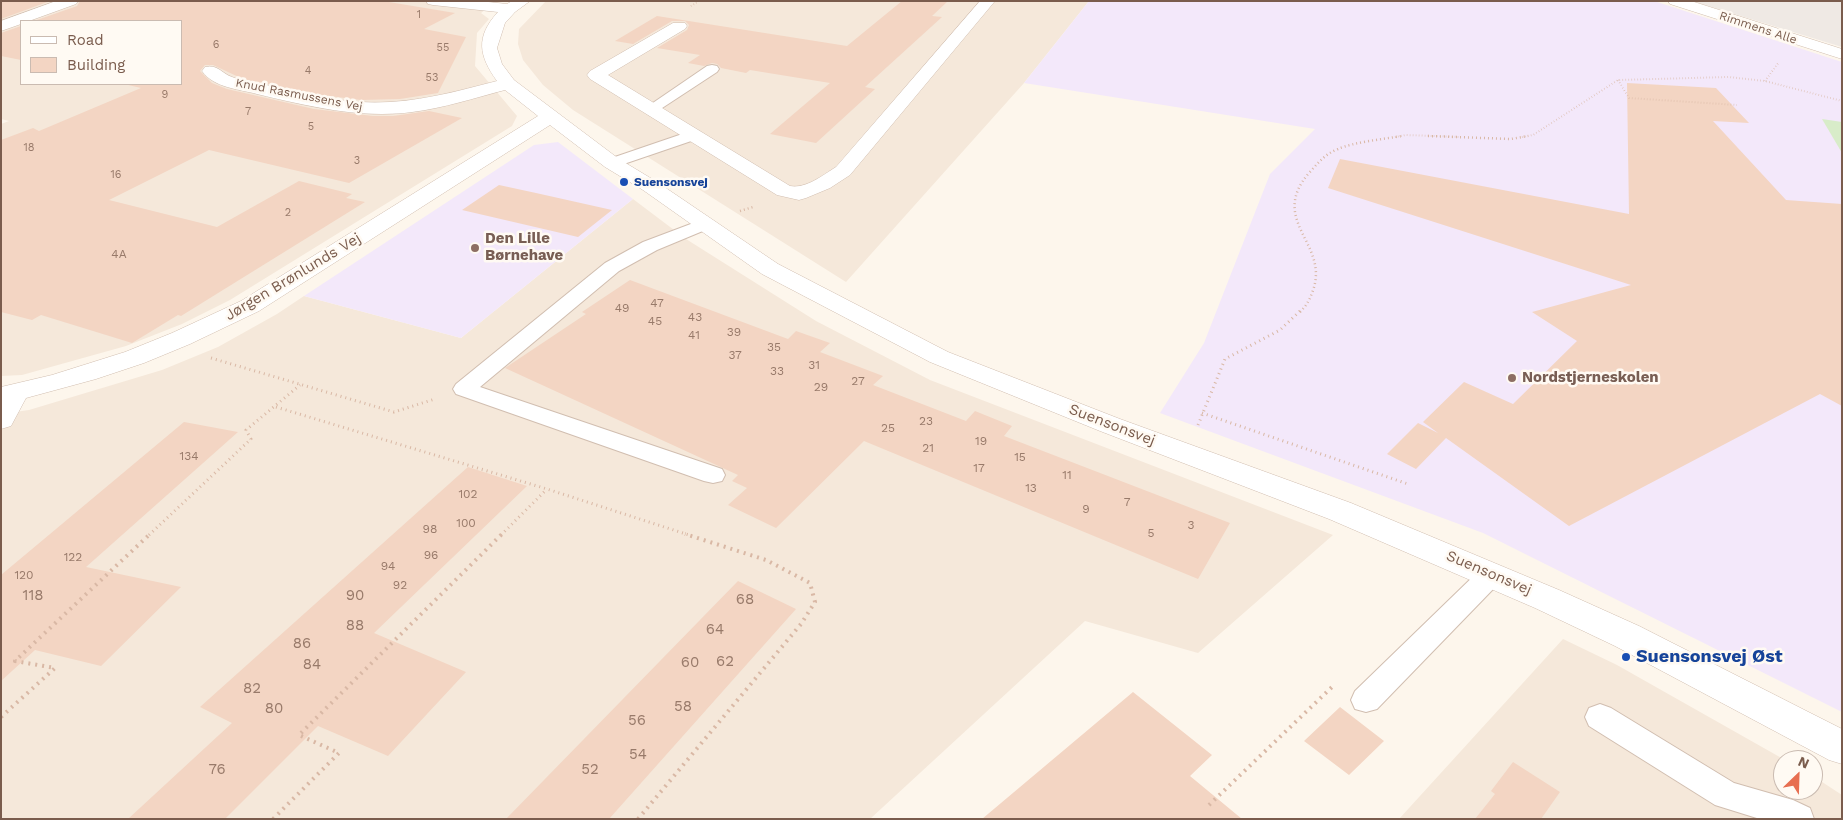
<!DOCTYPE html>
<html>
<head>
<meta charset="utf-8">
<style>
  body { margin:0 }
  #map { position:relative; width:1843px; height:820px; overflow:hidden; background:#fdf6ec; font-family:"Work Sans",sans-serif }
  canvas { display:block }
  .frame { position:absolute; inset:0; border:2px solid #7a5c4d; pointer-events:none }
  .legend { position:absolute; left:20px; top:20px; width:162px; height:65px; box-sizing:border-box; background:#fffaf3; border:1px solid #cabbb1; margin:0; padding:6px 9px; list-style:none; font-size:15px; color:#7a5c4d }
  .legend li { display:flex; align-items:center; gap:10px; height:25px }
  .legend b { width:25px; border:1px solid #cabbb1 }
  .north { position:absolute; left:1773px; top:750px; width:50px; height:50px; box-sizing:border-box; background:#fffaf3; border:1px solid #cabbb1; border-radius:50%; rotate:24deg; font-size:14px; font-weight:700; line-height:20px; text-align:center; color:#7a5c4d }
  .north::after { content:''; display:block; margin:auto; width:18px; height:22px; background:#e76f51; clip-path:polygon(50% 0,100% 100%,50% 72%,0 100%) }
</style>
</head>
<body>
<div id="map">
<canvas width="1843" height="820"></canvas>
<div class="frame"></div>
<ul class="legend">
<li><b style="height:6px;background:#fff"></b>Road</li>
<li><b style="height:14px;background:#f3d5c3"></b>Building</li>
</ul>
<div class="north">N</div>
</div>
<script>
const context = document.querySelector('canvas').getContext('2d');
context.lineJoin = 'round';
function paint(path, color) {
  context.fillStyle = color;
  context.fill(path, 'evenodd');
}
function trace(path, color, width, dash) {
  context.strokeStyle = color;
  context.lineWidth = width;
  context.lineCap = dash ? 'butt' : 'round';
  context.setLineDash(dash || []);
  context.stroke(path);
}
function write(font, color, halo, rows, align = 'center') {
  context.font = font + ' "Work Sans",sans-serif';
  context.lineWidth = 5;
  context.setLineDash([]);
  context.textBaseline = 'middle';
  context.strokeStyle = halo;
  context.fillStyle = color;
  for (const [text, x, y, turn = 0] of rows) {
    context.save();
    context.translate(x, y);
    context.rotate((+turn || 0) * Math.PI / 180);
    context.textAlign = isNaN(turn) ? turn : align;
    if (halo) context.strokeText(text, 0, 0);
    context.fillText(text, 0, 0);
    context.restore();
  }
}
paint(new Path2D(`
  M1,1H496L481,13L489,19L477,33L475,66L517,116L512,126L230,300L182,324L126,346L22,375L1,376V124L9,121L1,119ZM21,21H181V84H21Z
  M546,1H1089L1024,83L846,282L573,110L543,85L523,60L518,44L519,29Z
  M633,199L686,239L816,321L930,380L1333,535L1198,653L1085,621L870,819H1V414L29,410L162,370L218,347L277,314L304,296L461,338Z
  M1563,639L1617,665L1785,760H1783V790H1813V776L1842,795V819H1399Z`), '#f5e8da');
paint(new Path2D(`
  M1692,1H1842V47Z`), '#efe9e4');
paint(new Path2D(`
  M1089,1H1654L1842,62V712L1483,533L1160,413L1204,343L1270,174L1315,129L1024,83Z
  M558,142L633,199L461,338L304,296L534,145Z`), '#f3e8fa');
paint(new Path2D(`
  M1822,119L1842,122V153Z`), '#d8ecc9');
paint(new Path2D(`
  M1,1H50L1,19Z
  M80,1H383L455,13L424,29L466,37L438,93L400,99L361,100L321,95L243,79L213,65H205L200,71L212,83L227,89L314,109L373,116H393L429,111L462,118L349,183L209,150L109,200L217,227L299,181L352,194L346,198L365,202L181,316L178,315L132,343L41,315L32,320L1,312V140L33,128L39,131L141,88L124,84H181V21H34L77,6Z
  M902,1H948L932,16L942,17L865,87L875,89L816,143L770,134L830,83L750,70L746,73L721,68L717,64L712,63L704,66L688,63L700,55L657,48L687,30L689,25L685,21H672L633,44L615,41L657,16L847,46Z
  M21,26V60L1,56V33Z
  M1627,83L1716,88L1749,123L1713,121L1786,200L1842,204V406L1820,394L1569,526L1446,438L1416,469L1387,454L1418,423L1438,433L1423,422L1464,382L1513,404L1577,341L1532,312L1631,285L1328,188L1340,159L1629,214Z
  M499,185L536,193L612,210L578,237L462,210Z
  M630,280L788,339L796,331L830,343L820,352L883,376L873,385L966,421L975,411L1012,426L1004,436L1230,523L1198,579L864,441L776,528L728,505L747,488L732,481L738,475L505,368L586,314L582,312Z
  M184,422L238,432L86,567L181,587L101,666L35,650L1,681V575Z
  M468,467L527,486L374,633L466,672L388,756L318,726L225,819H128L232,723L200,707Z
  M738,581L796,609L609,819H506Z
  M1133,692L1212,755L1190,776L1242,819H982Z
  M1340,707L1384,741L1349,775L1304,741Z
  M1513,762L1560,792L1541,819H1475L1495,794L1491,791Z`), '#f3d5c3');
const lane = new Path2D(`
  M712,65L717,66L719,69L717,72L656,112H646L644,109L707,66Z
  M694,130L700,132L702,135L700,138L618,166H606L604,163L606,160Z
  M704,219L710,220L713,224L710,228L657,250L619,271L480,387L722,469L725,475L722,481L713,483L704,481L456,394L453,389L456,384L605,263L643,242Z
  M1492,564L1501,567L1505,574L1501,581L1377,709L1366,712L1355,709L1351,700L1355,691L1483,567Z
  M1600,704L1611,708L1734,783L1793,800L1810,808L1814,819H1760L1715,805L1589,726L1585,717L1589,708Z`);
const street = new Path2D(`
  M56,1H78L76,4L29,21H21V24L1,31V21Z
  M426,1H479L507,4L512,1H530L515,12L505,23L497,48L502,64L514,80L619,159L657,182L778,264L948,352L1120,419L1351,503L1559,590L1639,626L1842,729V764L1829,760L1615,646L1535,608L1329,519L1100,431L930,362L762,274L643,190L605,167L550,125L259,311L190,344L144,363L96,379L26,398L11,426L1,429V387L52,375L125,352L172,333L241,301L538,116L505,90C474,98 444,108 412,112C360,119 308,106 257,94C239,89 214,88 202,71L205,67C218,64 221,73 232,77C241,81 252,82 262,84C288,90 314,96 340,100C397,108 443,95 497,81C479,56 475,37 498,12L433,5L428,4Z
  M980,1H995L850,175L830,188L806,198L799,200L777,195L590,79L587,75L590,71L673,23H685L687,26L685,29L608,75L790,186C806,189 823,175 836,167Z
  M1668,1H1691L1842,49V59L1670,4Z`);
trace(lane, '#d1beb0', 2);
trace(street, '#d1beb0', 1);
trace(new Path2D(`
  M691,6L699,1
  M1618,80L1629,98L1737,105
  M1765,81L1779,62
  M1395,137L1406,135L1461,137
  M1522,137L1533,135L1618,80L1729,77L1765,81L1842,101`), '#d9b8a5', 2, [0.5, 2.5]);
trace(new Path2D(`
  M1428,136L1511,139L1528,136
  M740,211L753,207
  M1300,312C1306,306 1309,301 1312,293C1332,244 1267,222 1309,173C1318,163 1325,154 1338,149C1354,142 1384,139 1402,136`), '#d9b8a5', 2.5, [1, 3]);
trace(new Path2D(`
  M211,358L394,412L435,399
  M276,407L547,489L689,535
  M1202,413L1408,484
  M1198,425L1225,359L1280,330L1301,310
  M149,535L251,439L246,430L300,385
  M501,535L547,489`), '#d9b8a5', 3, [1, 4]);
trace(new Path2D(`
  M1,717L55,668L15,661L150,534
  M1209,805L1332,687
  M273,819L339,753L299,735L502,534
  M638,819L801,624L815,602L810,583L766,560L685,534`), '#d9b8a5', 4, [2, 5]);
paint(lane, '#fff');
paint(street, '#fff');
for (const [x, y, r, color] of [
  [624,182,5,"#1a4fb4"],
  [475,248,5,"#8d6e63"],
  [1512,378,5,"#8d6e63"],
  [1626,657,5,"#1a4fb4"]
]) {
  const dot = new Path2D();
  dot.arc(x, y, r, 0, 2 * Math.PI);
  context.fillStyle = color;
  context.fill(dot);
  trace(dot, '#fffaf3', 2);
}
write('11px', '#987a6a', null, [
  ["1",419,15],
  ["6",216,45],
  ["55",443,48],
  ["4",308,71],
  ["53",432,78],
  ["9",165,95],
  ["7",248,112],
  ["5",311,127],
  ["18",29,148],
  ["3",357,161],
  ["16",116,175],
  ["2",288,213]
]);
write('12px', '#7a5c4d', '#fffaf3', [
  ["Rimmens Alle",1758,28,18],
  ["Knud Rasmussens Vej",299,95,11]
]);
write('bold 12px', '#164399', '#fffaf3', [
  ["Suensonsvej",634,182]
], 'left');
write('12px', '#987a6a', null, [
  ["4A",119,254],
  ["47",657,303],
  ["49",622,308],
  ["43",695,317],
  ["45",655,321],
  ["39",734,332],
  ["41",694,335],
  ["35",774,347],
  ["37",735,355],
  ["31",814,365],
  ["33",777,371],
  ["27",858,381],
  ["29",821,387],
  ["23",926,421],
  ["25",888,428],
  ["19",981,441],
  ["21",928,448],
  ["134",189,456],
  ["15",1020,457],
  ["17",979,468],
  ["11",1067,475],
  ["13",1031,488],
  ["102",468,494],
  ["7",1127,502],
  ["9",1086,509],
  ["100",466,523],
  ["3",1191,525],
  ["98",430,529],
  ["5",1151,533],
  ["96",431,555],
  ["122",73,557],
  ["94",388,566],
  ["120",24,575],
  ["92",400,585]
]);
write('bold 15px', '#785e54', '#fffaf3', [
  ["Den Lille",485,239],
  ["Børnehave",485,256],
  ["Nordstjerneskolen",1522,378]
], 'left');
write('15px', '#7a5c4d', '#fffaf3', [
  ["Jørgen Brønlunds Vej",293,277,-31],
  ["Suensonsvej",1112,425,21],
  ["Suensonsvej",1489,573,23]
]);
write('15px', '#987a6a', null, [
  ["118",33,596],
  ["90",355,596],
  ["68",745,600],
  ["88",355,626],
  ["64",715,630],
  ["86",302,644],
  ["62",725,662],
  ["60",690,663],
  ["84",312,665],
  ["82",252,689],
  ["58",683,707],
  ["80",274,709],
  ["56",637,721],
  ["54",638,755],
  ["76",217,770],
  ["52",590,770]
]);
write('bold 18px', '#164399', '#fffaf3', [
  ["Suensonsvej Øst",1636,657]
], 'left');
</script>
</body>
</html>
